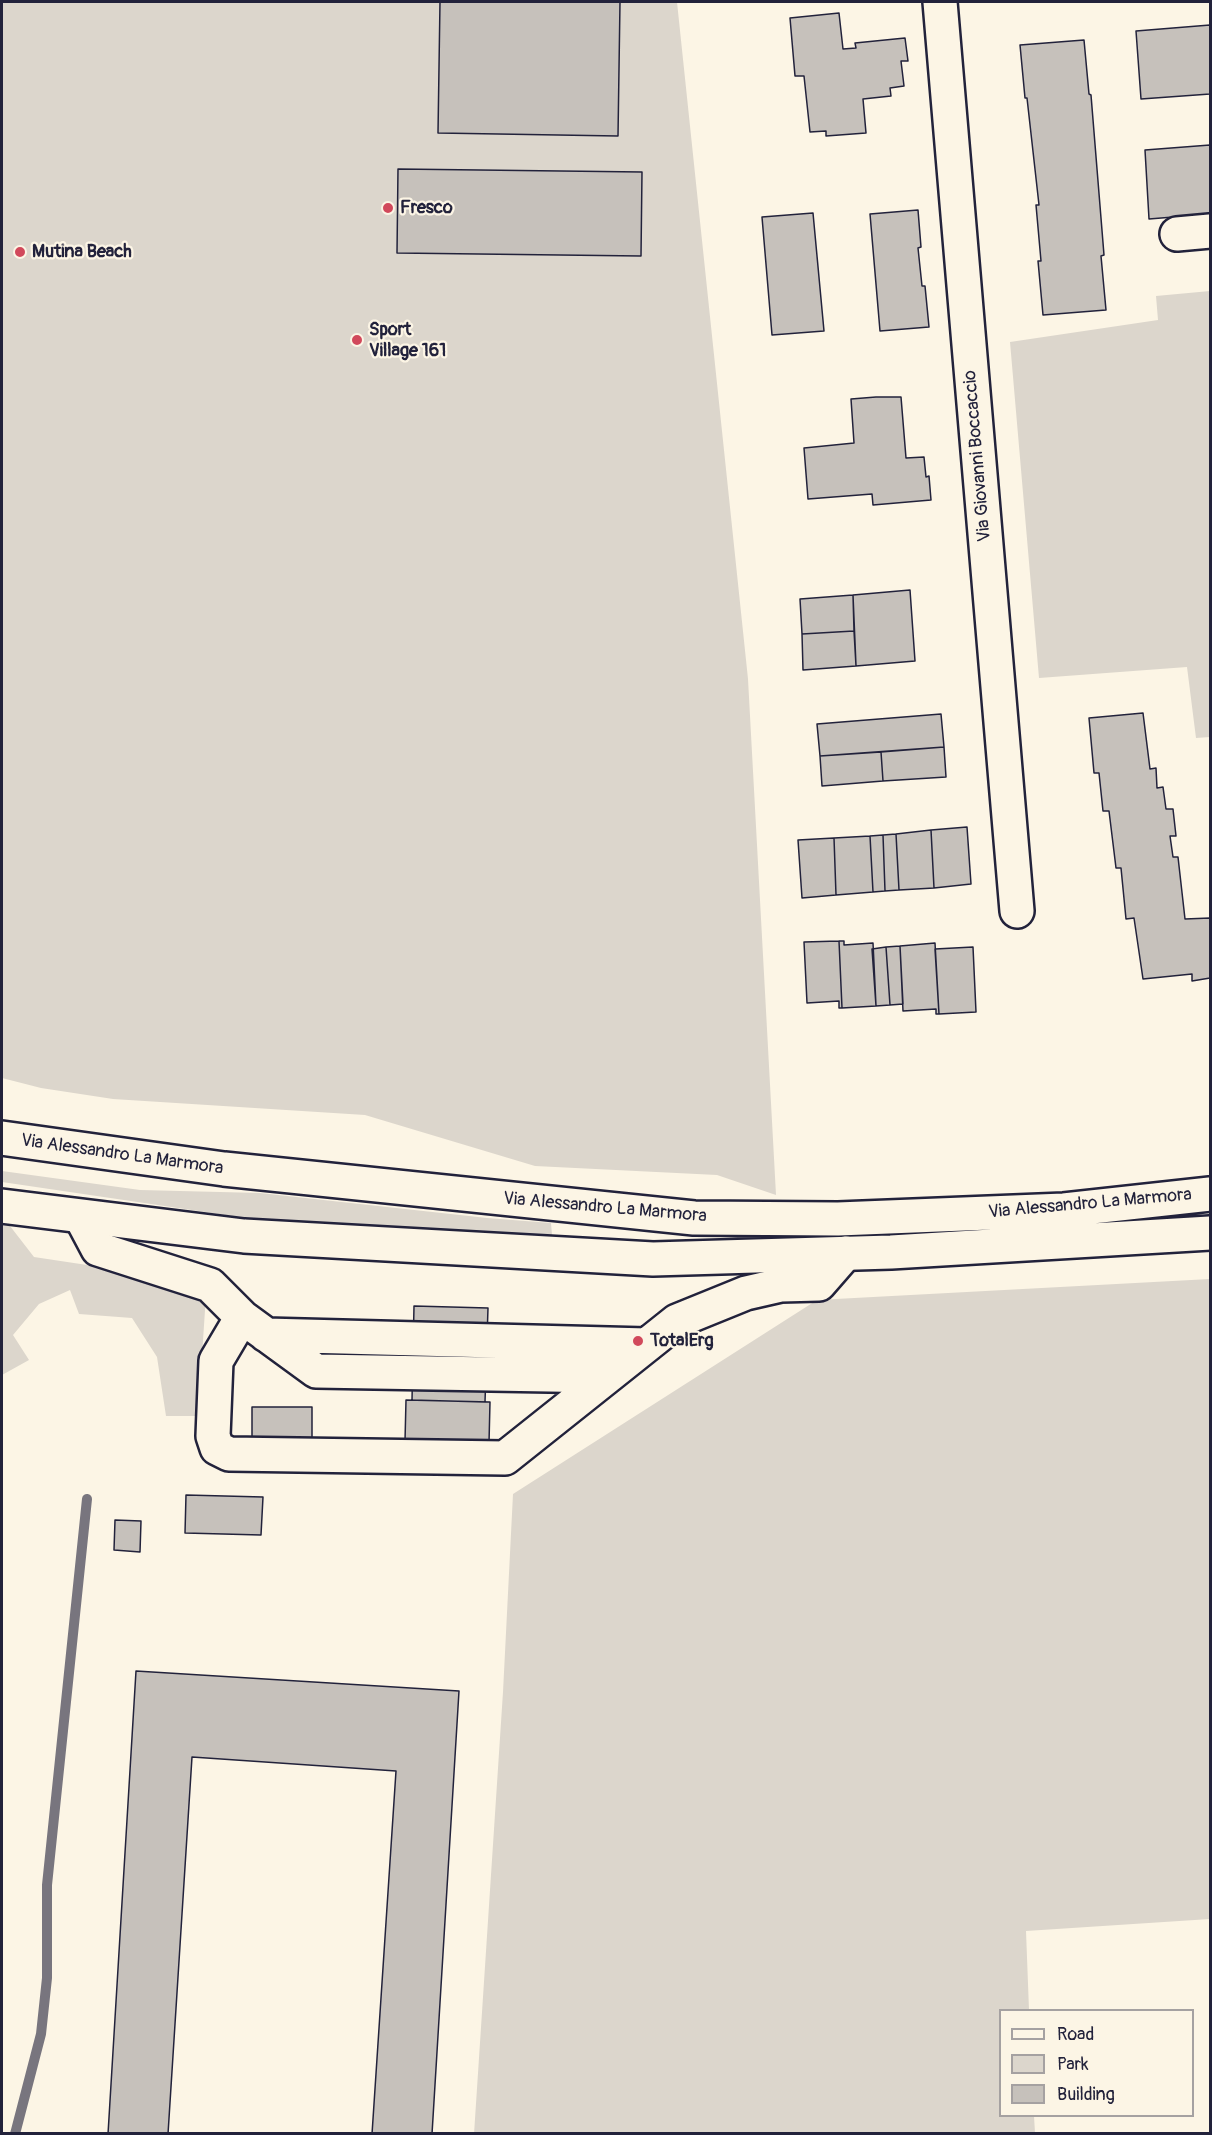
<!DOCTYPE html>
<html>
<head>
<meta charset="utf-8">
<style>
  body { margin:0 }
  #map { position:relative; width:1212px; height:2135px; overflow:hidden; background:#fcf5e5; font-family:Pangolin,sans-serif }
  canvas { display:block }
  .frame { position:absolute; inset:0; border:3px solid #22223b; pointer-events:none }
  .legend { position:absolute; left:999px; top:2009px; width:195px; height:108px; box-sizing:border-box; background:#fcf5e5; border:2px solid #a5a1a1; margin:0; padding:8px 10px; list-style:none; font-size:18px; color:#22223b }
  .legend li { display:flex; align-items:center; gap:12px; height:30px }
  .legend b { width:30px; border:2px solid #a5a1a1 }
</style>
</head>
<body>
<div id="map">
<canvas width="1212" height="2135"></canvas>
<div class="frame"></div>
<ul class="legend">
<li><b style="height:8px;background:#fcf5e5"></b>Road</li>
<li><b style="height:16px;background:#dcd6cc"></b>Park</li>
<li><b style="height:16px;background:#c6c1bb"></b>Building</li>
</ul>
</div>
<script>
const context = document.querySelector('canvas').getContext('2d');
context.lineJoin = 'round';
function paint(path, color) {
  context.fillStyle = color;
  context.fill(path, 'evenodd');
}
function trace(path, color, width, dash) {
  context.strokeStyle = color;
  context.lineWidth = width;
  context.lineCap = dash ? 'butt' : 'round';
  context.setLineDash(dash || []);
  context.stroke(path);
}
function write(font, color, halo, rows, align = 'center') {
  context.font = font + ' Pangolin,sans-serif';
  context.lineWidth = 4.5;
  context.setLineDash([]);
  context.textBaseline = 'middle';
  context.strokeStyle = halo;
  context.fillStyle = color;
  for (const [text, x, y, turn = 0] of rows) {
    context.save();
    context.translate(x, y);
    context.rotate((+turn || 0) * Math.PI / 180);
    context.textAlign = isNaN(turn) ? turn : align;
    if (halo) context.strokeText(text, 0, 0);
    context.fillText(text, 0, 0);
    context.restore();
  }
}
paint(new Path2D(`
  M2,2H677L748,679L776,1195L717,1175L535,1166L365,1115L113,1099L41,1088L2,1078Z
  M1210,291V737L1196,738L1187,667L1039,678L1010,342L1158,320L1156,296Z
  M2,1171L140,1190L260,1193L487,1218L551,1223L552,1235L410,1230L239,1217L2,1182Z
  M2,1225L10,1226L34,1257L107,1268L206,1295L198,1416H166L157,1357L132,1318L79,1314L70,1290L39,1304L13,1335L29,1360L2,1375Z
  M1210,1279V1919L1026,1931L1029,2010H1000V2116H1034L1035,2133L474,2134L503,1692L513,1494L817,1300Z`), '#dcd6cc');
trace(new Path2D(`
  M15,2134L41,2034L47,1978V1885L87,1499`), '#78757e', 10);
const building = new Path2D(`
  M440,2H620L618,136L438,133Z
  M839,13L843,49L856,48L855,43L905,38L908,61H901L904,86L890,88L891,96L863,99L866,133L826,136V131L810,132L804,76H795L790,18Z
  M1210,25V94L1141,99L1136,31Z
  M1084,40L1089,94L1091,95L1104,255L1101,256L1106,310L1043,315L1038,261H1041L1036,205H1039L1027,98H1025L1020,45Z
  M1210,145V214L1149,219L1145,150Z
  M398,169L642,172L641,256L397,253Z
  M918,210L921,247L918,248L922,286H925L929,327L880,331L870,214Z
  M813,213L824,331L772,335L762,217Z
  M876,397H901L906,458L924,457L926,477L929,476L931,500L873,505L872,494L808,499L804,448L854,443L851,399Z
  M910,590L915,661L856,666L853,595Z
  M853,595L854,631L802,634L800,599Z
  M854,631L856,666L803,670L802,634Z
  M1143,713L1150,769L1156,768L1157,788L1163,787L1166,809H1173L1176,836H1170L1173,857H1178L1185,919L1210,918V978L1192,981V974L1143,979L1134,918L1126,919L1121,868H1116L1109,811H1103L1099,773H1094L1089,718Z
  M941,714L944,747L820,756L817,724Z
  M944,747L946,777L883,781L881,752Z
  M881,752L883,781L822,786L820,756Z
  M967,827L971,884L934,888L931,830Z
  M931,830L934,888L899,890L896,834Z
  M896,834L899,890L885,891L883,835Z
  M883,835L885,891L873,892L870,836Z
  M870,836L873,892L836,895L834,838Z
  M834,838L836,895L802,898L798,840Z
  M839,941L842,1008H839V1001L807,1003L804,942Z
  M839,941H844V945L873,943L876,1006L842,1008Z
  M935,943L939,1014H936V1009L903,1011L900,946Z
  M900,946L903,1004L890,1005L886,947Z
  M886,947L890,1005L876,1006L872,949Z
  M973,947L976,1012L939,1014L935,949Z
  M414,1306L488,1308L485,1402L412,1400Z
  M406,1400L490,1402L489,1443L405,1441Z
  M252,1407H312V1439H252Z
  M186,1495L263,1497L261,1535L185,1533Z
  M115,1520L141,1521L140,1552L114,1550Z
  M136,1671L459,1691L432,2134H372L396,1771L192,1757L168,2134H108Z`);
paint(building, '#c6c1bb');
trace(building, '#22223b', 1.5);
const minor = new Path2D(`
  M940,2L1017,911
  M1177,234L1210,231
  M81,1217L98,1249L210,1285L242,1317L316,1371L608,1376L677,1321L746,1293L781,1285L819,1284L846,1253
  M242,1317L216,1361L213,1436L217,1448L229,1454L505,1458L608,1376
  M266,1335L647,1345`);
const major = new Path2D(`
  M2,1138L224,1169L694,1218L838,1219L1064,1210L1210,1194
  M2,1206L244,1236L653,1259L891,1252L1210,1233`);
trace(minor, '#22223b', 38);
trace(major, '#22223b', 38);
trace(minor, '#fcf5e5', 33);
trace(major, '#fcf5e5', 33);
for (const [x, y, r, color] of [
  [388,208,6,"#d1495b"],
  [20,252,6,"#d1495b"],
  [357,340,6,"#d1495b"],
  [638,1341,6,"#d1495b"]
]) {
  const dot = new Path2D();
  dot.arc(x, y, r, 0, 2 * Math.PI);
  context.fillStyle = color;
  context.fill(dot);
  trace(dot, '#fcf5e5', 2);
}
write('bold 18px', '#22223b', '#fcf5e5', [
  ["Fresco",400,208],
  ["Mutina Beach",32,252],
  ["Sport",369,330],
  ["Village 161",369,351],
  ["TotalErg",650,1341]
], 'left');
write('18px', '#22223b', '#fcf5e5', [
  ["Via Giovanni Boccaccio",978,456,-95],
  ["Via Alessandro La Marmora",122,1155,8],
  ["Via Alessandro La Marmora",1090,1204,-5],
  ["Via Alessandro La Marmora",605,1208,5]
]);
</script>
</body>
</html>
